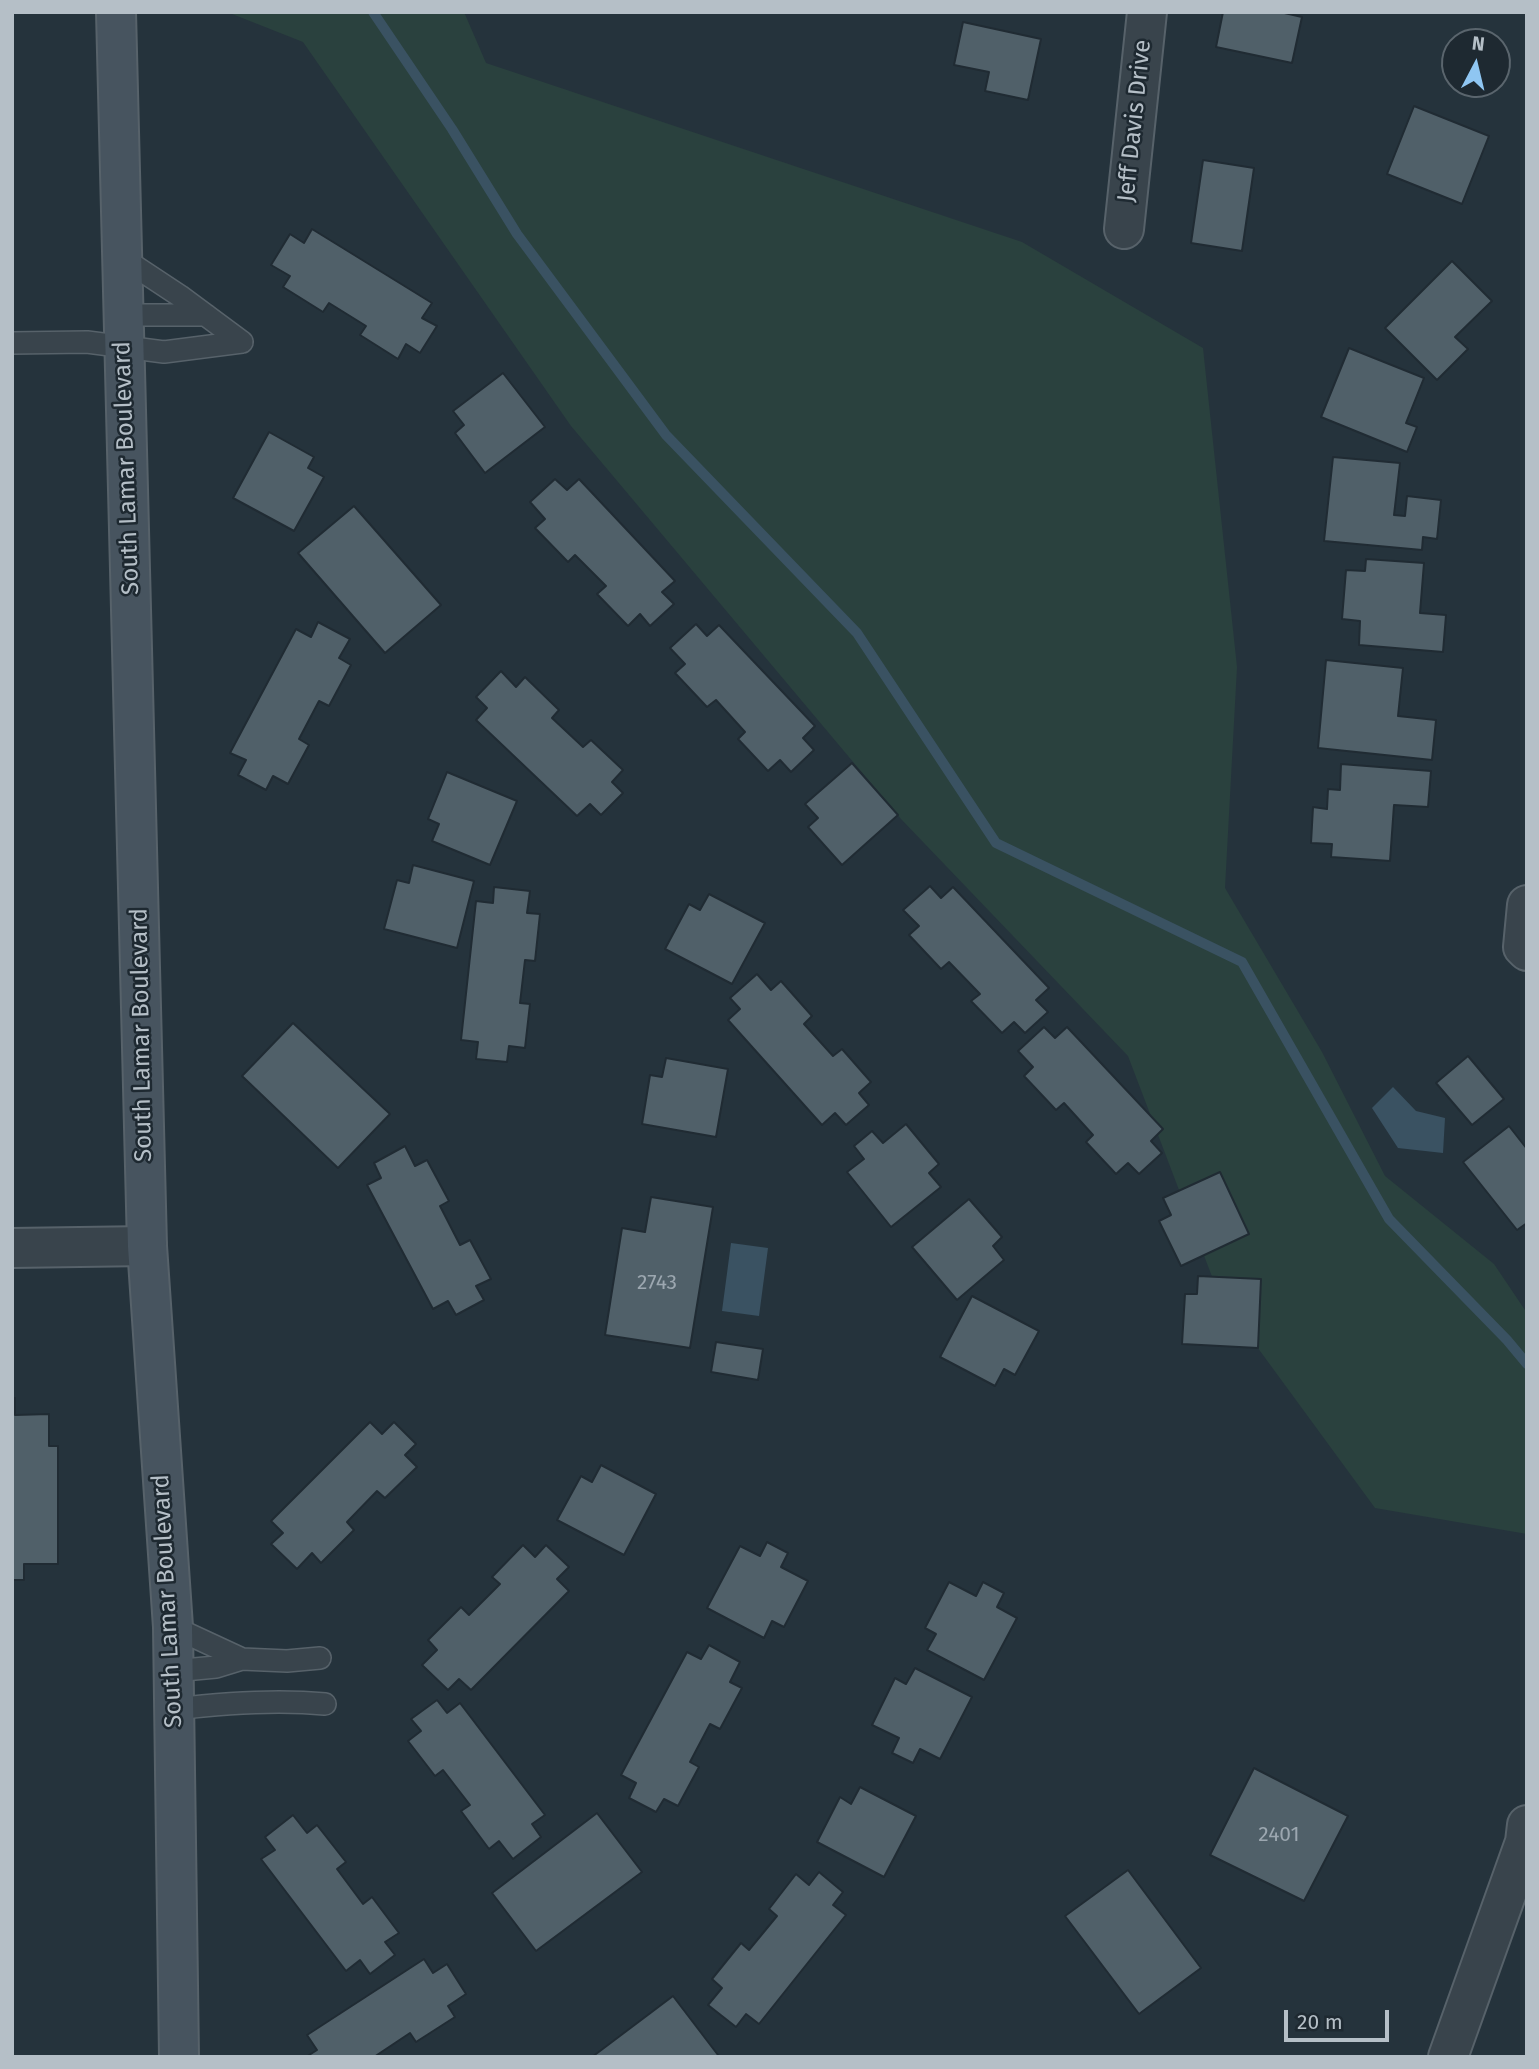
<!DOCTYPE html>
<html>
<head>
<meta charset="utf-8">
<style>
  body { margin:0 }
  #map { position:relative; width:1539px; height:2069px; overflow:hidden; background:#25333c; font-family:"Fira Sans",sans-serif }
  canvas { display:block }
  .frame { position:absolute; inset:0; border:14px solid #b5bfc7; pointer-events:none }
  .north { position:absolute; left:1441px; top:28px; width:70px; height:70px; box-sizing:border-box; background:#1e2931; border:2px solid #5a656d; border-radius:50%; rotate:7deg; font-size:19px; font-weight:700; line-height:28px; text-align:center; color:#b5bfc7 }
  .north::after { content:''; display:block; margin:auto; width:24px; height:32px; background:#8fc6f2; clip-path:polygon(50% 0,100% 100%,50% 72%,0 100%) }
  .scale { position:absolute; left:1284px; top:2010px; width:105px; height:32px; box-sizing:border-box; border:4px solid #b5bfc7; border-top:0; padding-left:9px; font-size:21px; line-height:24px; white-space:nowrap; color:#b5bfc7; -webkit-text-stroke:5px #1e2931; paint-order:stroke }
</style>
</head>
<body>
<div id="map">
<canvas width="1539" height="2069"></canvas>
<div class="frame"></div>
<div class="north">N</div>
<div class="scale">20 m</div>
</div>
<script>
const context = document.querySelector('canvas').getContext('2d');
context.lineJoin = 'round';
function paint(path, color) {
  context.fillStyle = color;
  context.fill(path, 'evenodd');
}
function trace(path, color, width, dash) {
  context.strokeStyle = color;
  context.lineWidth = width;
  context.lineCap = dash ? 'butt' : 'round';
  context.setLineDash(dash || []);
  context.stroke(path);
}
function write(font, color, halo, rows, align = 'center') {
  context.font = font + ' "Fira Sans",sans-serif';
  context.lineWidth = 5;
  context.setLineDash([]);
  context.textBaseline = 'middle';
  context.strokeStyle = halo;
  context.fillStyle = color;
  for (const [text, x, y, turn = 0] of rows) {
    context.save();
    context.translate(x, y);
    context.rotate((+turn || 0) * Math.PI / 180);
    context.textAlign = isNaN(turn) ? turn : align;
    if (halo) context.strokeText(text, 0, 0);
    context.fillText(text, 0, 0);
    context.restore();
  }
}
paint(new Path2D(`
  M227,12H464L486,63L1022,242L1203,348L1237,667L1225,888L1322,1052L1385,1176L1494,1264L1527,1313V1534L1375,1508L1219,1295L1128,1056L901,819L571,426L303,42Z`), '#2a413e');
paint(new Path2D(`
  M1393,1087L1416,1111L1445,1118L1443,1153L1398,1148L1372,1108Z
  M731,1243L768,1248L759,1316L722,1311Z`), '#3a5262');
trace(new Path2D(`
  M373,12L452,129L517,234L666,435L857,633L996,843L1242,962L1389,1219L1507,1340L1527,1364`), '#3a5262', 10);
const building = new Path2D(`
  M1223,12H1280L1302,17L1292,63L1216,47Z
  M963,22L1041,39L1028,100L985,91L989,72L954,65Z
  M1414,106L1489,136L1462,204L1387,174Z
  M1203,160L1254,168L1242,251L1191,243Z
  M312,229L432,303L422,318L437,326L420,353L406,344L398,359L360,335L366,326L329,303L323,312L283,287L290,276L271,265L290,234L304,243Z
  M1452,261L1492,301L1455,337L1468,349L1437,380L1385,328Z
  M1349,348L1424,378L1406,423L1417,427L1407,452L1321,417Z
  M503,373L545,427L485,473L455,433L464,425L453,411Z
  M269,432L314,457L308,468L324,477L294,531L233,498Z
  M1333,457L1400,463L1394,515L1405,516L1407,496L1441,500L1437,539L1423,537L1422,550L1324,541Z
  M555,479L567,490L579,479L675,581L662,592L674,604L650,626L640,614L628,626L597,594L606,586L575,555L568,562L535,528L545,519L530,502Z
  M354,506L441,605L385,653L298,553Z
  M1366,559L1424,563L1420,613L1446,615L1443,652L1359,645L1360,621L1342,619L1346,570L1365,571Z
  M318,622L350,639L339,658L351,665L329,706L319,701L299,739L309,745L288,784L273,776L266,790L238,775L246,760L230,753L296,629L311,637Z
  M696,624L707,636L719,625L815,726L803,738L814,750L791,772L780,760L768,771L738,739L745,732L716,700L707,707L675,673L685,664L670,648Z
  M1326,660L1403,668L1398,716L1436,720L1432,760L1318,748Z
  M501,671L516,687L525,677L559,710L552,718L583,747L591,740L623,770L612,782L623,793L601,815L590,804L577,816L476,720L487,708L476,697Z
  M852,763L898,815L842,865L808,827L818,818L805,804Z
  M1341,764L1431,771L1428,807L1394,805L1390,861L1331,857L1332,844L1311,843L1313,807L1327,809L1328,789L1340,790Z
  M447,772L517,801L490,865L432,841L439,824L428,819Z
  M413,865L474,881L457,948L384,929L397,880L409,883Z
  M930,886L941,898L953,887L1049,988L1036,1000L1048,1012L1025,1033L1014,1022L1002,1033L971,1001L980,994L949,962L941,969L909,935L919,926L903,910Z
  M494,887L530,891L527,913L540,914L535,961L525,960L520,1003L530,1004L525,1048L509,1046L507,1062L476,1059L478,1042L461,1040L476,901L493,903Z
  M709,894L765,923L732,984L665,949L689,904L700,910Z
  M757,974L771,990L781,981L812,1016L804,1024L833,1056L842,1049L871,1082L859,1093L869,1105L846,1125L835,1113L822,1125L728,1020L740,1009L730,998Z
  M293,1023L390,1114L338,1168L242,1076Z
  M1044,1027L1055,1038L1067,1027L1163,1129L1151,1141L1162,1153L1139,1174L1128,1163L1116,1174L1086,1142L1093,1135L1064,1103L1056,1110L1024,1076L1033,1067L1018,1051Z
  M1468,1056L1504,1099L1472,1125L1436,1083Z
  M666,1058L728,1069L716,1137L642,1124L650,1075L662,1077Z
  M906,1124L939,1164L929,1173L941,1187L891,1227L847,1172L864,1159L854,1146L872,1131L883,1143Z
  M1509,1126L1527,1149V1223L1517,1230L1463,1162Z
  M405,1146L415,1166L427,1160L449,1201L440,1206L460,1245L470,1240L491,1279L476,1286L484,1300L456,1315L448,1301L433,1309L367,1185L381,1178L374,1163Z
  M1220,1172L1249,1234L1181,1266L1159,1221L1171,1215L1163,1198Z
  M651,1197L713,1207L690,1348L605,1335L622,1228L645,1232Z
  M969,1199L1002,1237L993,1246L1004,1260L957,1300L912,1247Z
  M1198,1276L1261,1279L1258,1348L1182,1344L1185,1294H1197Z
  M972,1296L1039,1331L1015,1375L1004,1369L995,1386L940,1357Z
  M716,1342L763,1349L758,1380L711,1372Z
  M12,1398H15V1415L49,1414V1446H58V1564H24V1580H12Z
  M370,1422L382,1434L394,1422L416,1444L405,1455L417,1467L385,1498L377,1491L347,1522L354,1530L321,1563L312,1553L297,1569L271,1544L283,1533L271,1521Z
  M601,1465L656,1494L624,1555L557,1520L581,1476L592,1482Z
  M767,1542L788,1553L781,1567L808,1581L784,1627L772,1621L764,1638L707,1608L740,1546L760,1556Z
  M523,1545L535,1557L546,1545L569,1567L557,1579L569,1591L471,1690L459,1679L448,1690L422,1665L437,1650L428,1640L461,1607L469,1615L500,1584L492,1577Z
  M949,1582L976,1596L983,1582L1004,1593L997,1607L1017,1618L984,1680L927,1650L936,1634L925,1628Z
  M709,1645L740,1662L730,1682L742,1688L720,1729L710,1724L690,1762L699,1767L678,1806L664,1799L656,1812L629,1798L636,1783L621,1775L687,1652L701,1659Z
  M915,1668L972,1697L940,1759L920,1749L913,1763L892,1753L899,1738L872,1725L895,1678L906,1684Z
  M437,1700L447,1713L460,1703L545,1815L532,1824L541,1837L513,1859L499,1841L489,1849L461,1811L470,1805L443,1770L435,1776L408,1741L421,1731L411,1719Z
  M1254,1768L1348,1816L1304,1901L1210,1855Z
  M860,1787L916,1816L884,1877L817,1842L840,1797L851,1804Z
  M597,1813L642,1872L536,1951L492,1893Z
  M293,1815L307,1833L317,1825L346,1862L337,1869L363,1904L372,1897L399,1933L385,1942L395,1955L370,1974L360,1960L346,1971L261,1859L275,1850L265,1837Z
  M1128,1870L1201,1968L1139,2014L1065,1916Z
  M819,1872L843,1892L833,1905L846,1915L759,2024L746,2014L736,2027L708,2005L722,1988L712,1979L741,1943L749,1950L777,1916L769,1909L796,1874L809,1885Z
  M424,1959L433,1973L447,1964L466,1994L448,2006L455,2017L416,2042L410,2033L374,2057H306L317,2050L307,2035Z
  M673,1996L718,2055L715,2057H592Z`);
paint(building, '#506069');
trace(building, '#202b33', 2);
const lane = new Path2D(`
  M121,257L180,296L242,342
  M123,315H206
  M12,343L87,342L164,352L242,342
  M173,1627L242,1659
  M173,1671L216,1667L242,1659L287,1661L320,1658
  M174,1709C224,1703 275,1699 325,1704`);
const street = new Path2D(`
  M1124,229L1147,12
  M1527,905L1523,947L1527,951
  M12,1248L147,1246
  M1448,2057L1525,1842L1527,1825`);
const secondary = new Path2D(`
  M116,12L147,1246L173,1627L179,2057`);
trace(lane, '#57626a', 24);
trace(street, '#57626a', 42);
trace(secondary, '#57626a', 42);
trace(lane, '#39444c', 21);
trace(street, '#39444c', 38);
trace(secondary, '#47545f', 38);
write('21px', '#9ca7b0', null, [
  ["2743",657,1283],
  ["2401",1279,1835]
]);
write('24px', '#b5bfc7', '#1e2931', [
  ["Jeff Davis Drive",1135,121,-84],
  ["South Lamar Boulevard",127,468,-92],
  ["South Lamar Boulevard",142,1035,-91],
  ["South Lamar Boulevard",168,1601,-93]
]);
</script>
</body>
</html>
